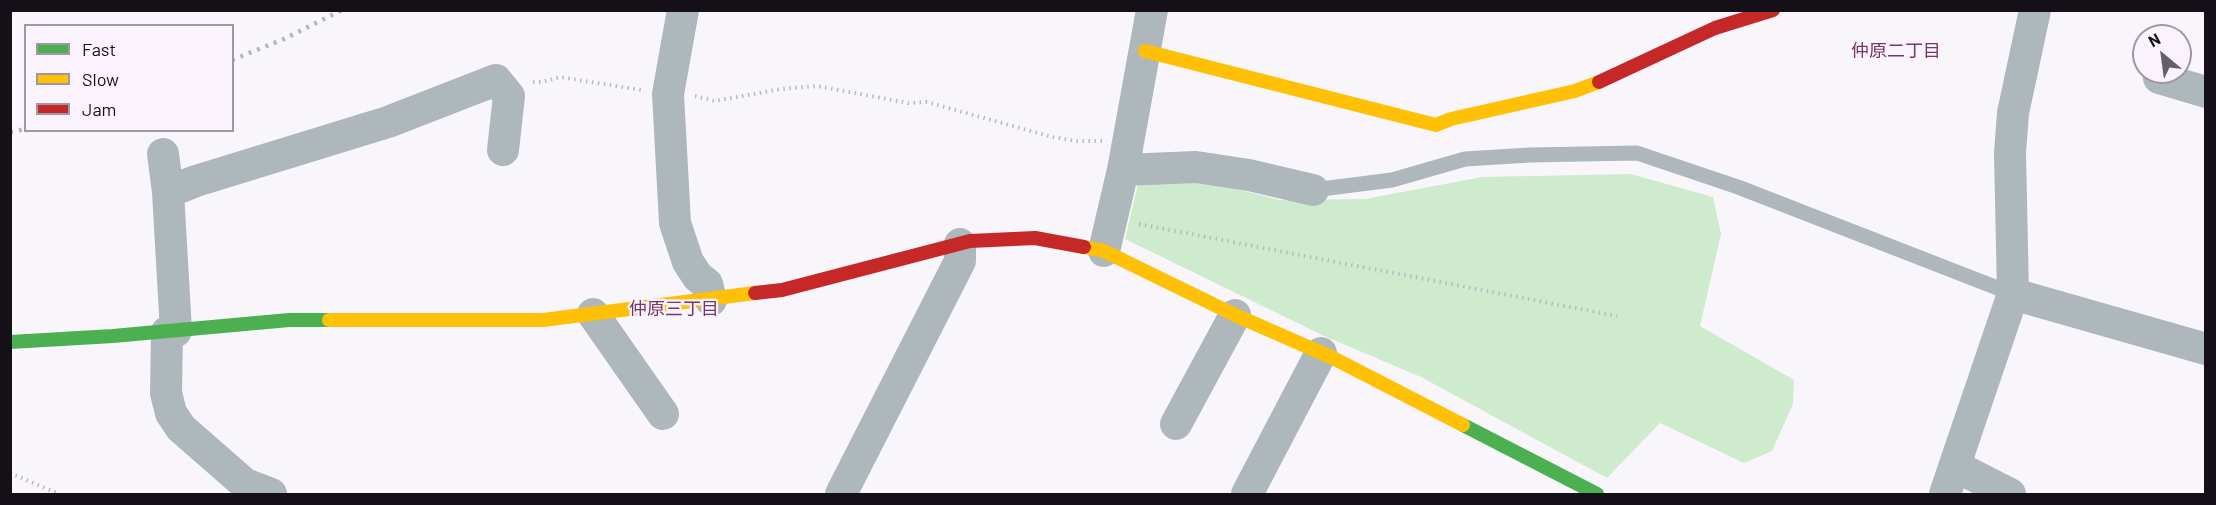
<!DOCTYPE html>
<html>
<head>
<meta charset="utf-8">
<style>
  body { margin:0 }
  #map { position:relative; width:2216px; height:505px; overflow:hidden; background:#f9f6fb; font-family:Barlow,sans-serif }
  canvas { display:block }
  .frame { position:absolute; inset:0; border:12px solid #150f18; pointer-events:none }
  .legend { position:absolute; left:24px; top:24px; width:210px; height:108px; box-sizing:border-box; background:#faf3fe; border:2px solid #9e98a2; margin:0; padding:8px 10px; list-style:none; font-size:18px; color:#150f18 }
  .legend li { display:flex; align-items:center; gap:12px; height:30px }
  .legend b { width:30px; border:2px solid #9e98a2 }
  .north { position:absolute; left:2132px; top:24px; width:60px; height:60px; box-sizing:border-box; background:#faf3fe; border:2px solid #9e98a2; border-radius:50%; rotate:331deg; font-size:16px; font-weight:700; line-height:24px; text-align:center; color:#150f18 }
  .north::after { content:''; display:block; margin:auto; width:21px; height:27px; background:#656067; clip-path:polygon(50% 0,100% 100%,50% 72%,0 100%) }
</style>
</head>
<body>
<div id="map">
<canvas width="2216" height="505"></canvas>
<div class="frame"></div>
<ul class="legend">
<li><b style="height:8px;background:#4caf50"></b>Fast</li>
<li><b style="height:8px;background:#ffc107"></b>Slow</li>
<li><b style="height:8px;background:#c62828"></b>Jam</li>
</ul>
<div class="north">N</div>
</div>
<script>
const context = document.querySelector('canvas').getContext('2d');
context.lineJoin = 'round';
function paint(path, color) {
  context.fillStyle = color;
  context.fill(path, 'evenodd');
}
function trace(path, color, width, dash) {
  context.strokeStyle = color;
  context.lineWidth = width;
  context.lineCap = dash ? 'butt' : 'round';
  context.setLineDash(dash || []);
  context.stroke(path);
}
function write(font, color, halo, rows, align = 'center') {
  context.font = font + ' Barlow,"Noto Sans JP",sans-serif';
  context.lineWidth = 4.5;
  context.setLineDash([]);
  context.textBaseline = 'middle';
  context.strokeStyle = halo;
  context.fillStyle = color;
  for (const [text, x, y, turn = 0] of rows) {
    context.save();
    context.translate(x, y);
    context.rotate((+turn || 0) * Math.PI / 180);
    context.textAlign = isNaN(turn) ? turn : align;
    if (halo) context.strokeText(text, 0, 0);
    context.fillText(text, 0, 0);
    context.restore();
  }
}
paint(new Path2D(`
  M1631,174L1713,197L1721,234L1700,326L1794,380L1793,404L1772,451L1744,463L1660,423L1607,478L1421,377L1324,336L1125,239L1138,184L1211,182L1279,200L1365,199L1482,177Z`), '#cfebce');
trace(new Path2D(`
  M533,82H542L560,77L641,90
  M695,96L715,101L781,89L817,86L908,103L927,102L1052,137L1077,141H1102
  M1139,224L1617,316
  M10,473L59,494`), '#b7babf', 4, [1.5, 4.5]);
trace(new Path2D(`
  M1313,190L1392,180L1465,159L1530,155L1637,153L1738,187L2013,294`), '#aeb7bb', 15);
trace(new Path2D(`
  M683,10L668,94L675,223L688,262L698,277L707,284L711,300
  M2159,78L2206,92
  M163,154L168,192L176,331
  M1123,170L1196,167L1249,175L1313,190
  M168,192L196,181L388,122L496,80L509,96L503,150
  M1104,251L1123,170L1152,10
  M2013,294L2206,349
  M593,314L663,414
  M167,332L166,393L171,413L181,428L245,484L271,494
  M1176,424L1235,315
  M1955,466L2010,494
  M841,494L960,261V244
  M1247,494L1321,353
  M1945,494L2013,294L2010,153L2013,113L2035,10`), '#aeb7bb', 32);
trace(new Path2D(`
  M10,342L113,336L289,320H329
  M1463,425L1597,494`), '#4caf50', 14);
trace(new Path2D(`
  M1145,51L1436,125L1451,119L1575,91L1599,82
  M1084,247L1104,251L1235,315L1333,358L1463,425
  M329,320H543L755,293`), '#ffc107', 14);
trace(new Path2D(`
  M1599,82L1715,28L1773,10
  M755,293L782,290L970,241L1035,238L1084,247`), '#c62828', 14);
trace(new Path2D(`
  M232,60L284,39L342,10
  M10,132L26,129`), '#b3b6bb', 4.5, [3, 6]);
write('18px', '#743963', '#faf3fe', [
  ["仲原二丁目",1896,51],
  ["仲原三丁目",674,309]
]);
</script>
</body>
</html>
